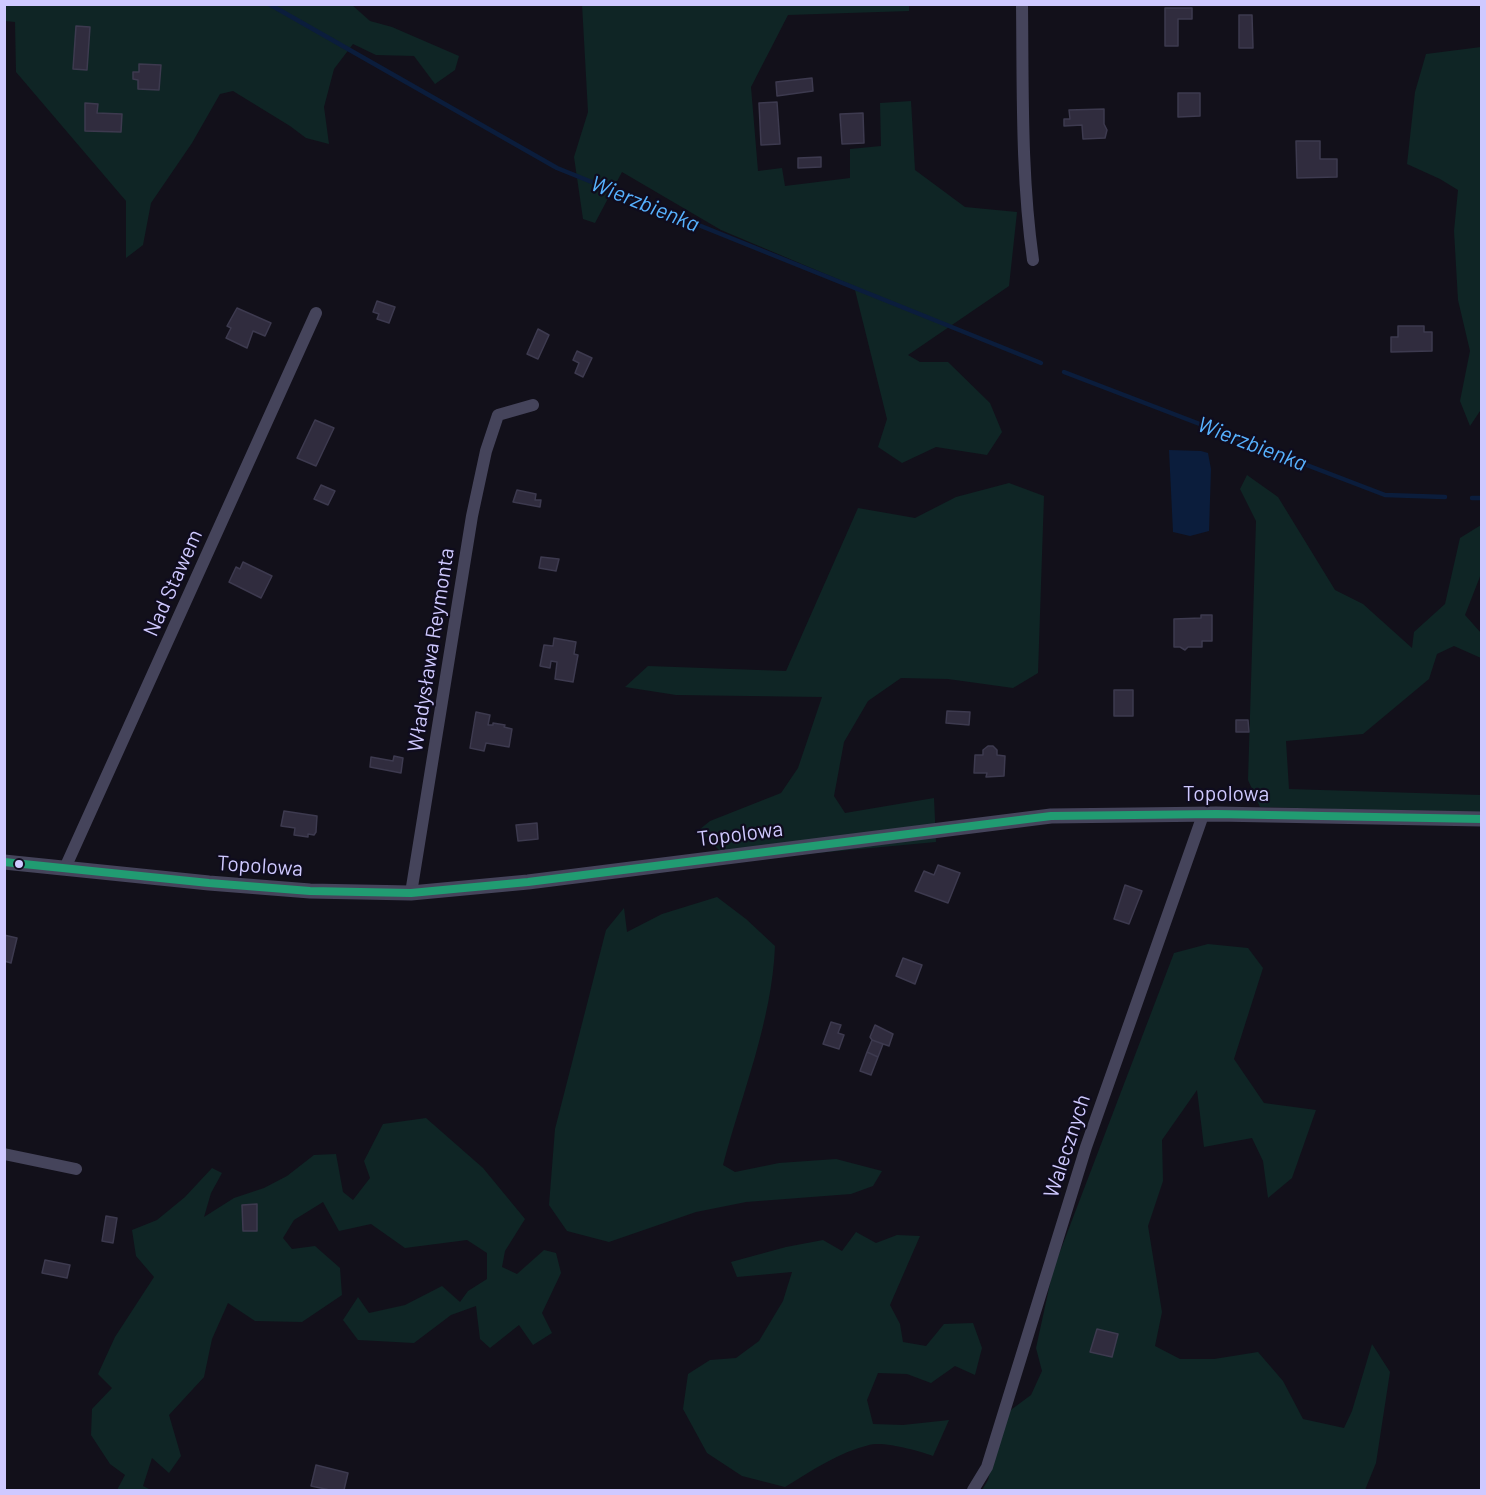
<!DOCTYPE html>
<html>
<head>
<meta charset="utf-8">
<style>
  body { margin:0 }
  #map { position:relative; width:1486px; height:1495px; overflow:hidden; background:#12101a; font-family:Barlow,sans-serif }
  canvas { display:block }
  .frame { position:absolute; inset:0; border:6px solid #cfc9ff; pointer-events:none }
</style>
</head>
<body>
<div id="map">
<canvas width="1486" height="1495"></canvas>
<div class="frame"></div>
</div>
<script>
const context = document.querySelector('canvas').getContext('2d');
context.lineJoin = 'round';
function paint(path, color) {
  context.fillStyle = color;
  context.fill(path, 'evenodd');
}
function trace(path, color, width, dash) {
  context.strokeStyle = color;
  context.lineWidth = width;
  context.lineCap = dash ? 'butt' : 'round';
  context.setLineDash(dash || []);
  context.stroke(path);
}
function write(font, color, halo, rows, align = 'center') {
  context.font = font + ' Barlow,sans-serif';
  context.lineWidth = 4.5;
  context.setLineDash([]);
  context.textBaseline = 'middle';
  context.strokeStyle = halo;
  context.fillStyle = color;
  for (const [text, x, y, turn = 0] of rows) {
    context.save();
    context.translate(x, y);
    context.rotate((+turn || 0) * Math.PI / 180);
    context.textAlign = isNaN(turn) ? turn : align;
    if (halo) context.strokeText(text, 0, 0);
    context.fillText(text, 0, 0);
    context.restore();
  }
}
paint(new Path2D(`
  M582,4L909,5V11L788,15L751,87L758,171L782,168L785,186L850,178V149L881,146L880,103L911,101L915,170L965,207L1017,212L1009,286L908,355L920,362H948L990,403L1002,432L987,455L936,447L902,463L878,447L887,419L854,286L721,230L622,172L595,223L583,219L574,157L588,112Z
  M4,5H352L370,21L392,27L459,56L455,70L435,84L414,56L376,55L353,44L334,69L324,107L329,144L306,138L290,126L233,91L220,94L192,143L151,203L143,245L126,258V201L16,72L15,22L5,21Z
  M1481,47L1482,408L1470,426L1460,401L1470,351L1458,300L1454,231L1458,190L1440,179L1407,164L1415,92L1426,54Z
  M1247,475L1278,497L1335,590L1363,604L1412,648L1414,632L1445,604L1460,538L1481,525V574L1465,615L1481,633V658L1454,646L1437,654L1429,679L1363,734L1286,741L1289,789L1481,795V813L1260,807L1248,780L1256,521L1240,489Z
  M1009,483L1044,496L1038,673L1013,688L948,679L901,678L868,701L844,742L834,796L845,813L934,798L936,842L730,861L699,830L710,821L781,793L798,768L822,697L676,695L625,687L648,666L786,671L858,508L915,518L956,497Z
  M717,897L746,919L775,946C772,1021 742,1093 723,1165L735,1172L779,1163L836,1159L882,1171L873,1186L851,1194L746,1202L696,1212L609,1242L567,1231L549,1205L555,1129L606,930L624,908L627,932L662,914Z
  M1208,944L1248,948L1263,968L1234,1059L1264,1103L1316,1110L1292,1178L1268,1198L1263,1161L1252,1138L1204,1147L1197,1090L1162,1140L1163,1181L1148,1226L1162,1312L1155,1346L1180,1359H1214L1258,1352L1283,1381L1303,1419L1344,1428L1352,1411L1372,1344L1390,1372L1376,1463L1365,1490H982L988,1480L1004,1415L1031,1395L1042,1371L1036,1348L1053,1270L1174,953Z
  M426,1118L483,1168L525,1219L505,1251L502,1267L517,1274L544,1250L556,1253L561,1273L542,1313L552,1333L533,1345L519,1325L490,1348L480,1339L476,1306L451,1315L414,1343L358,1340L343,1320L358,1297L369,1313L405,1305L442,1286L460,1302L468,1291L487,1279V1253L467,1240L405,1248L371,1224L339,1231L323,1202L294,1220L283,1238L292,1249L315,1246L340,1268L342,1295L302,1322L255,1321L228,1303L212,1339L204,1377L169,1415L181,1456L169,1473L152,1458L143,1486L151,1490H117L125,1475L110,1464L91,1435L92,1409L112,1388L98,1374L115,1337L154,1277L136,1256L132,1230L157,1220L185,1197L212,1168L222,1173L211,1193L204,1217L234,1198L264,1188L287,1176L314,1155L336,1154L343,1192L353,1200L370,1178L364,1161L383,1124Z
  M856,1232L876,1243L897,1235L920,1236L890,1305L900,1324L903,1342L926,1346L944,1324L973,1323L982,1348L975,1375L955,1366L931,1383L907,1374L878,1373L867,1400L873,1424L903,1425L949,1420L933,1456C919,1451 884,1441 869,1445C839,1452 811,1471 785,1487L742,1476L707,1453L683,1409L688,1374L710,1360L736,1358L759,1341L783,1301L792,1272L737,1277L731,1262L786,1247L823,1240L842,1251Z`), '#0f2525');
paint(new Path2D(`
  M1169,450L1201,451L1208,453L1211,469L1209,531L1190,536L1173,532Z`), '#0b1d3c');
trace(new Path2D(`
  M269,4L557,168L1041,363
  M1064,372L1385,495L1445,497
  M1472,498H1482`), '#0b1d3c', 4.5);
const building = new Path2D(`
  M1165,8H1192V19H1178V46H1165Z
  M1239,15H1252L1253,48H1239Z
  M76,26L90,27L87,70L73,69Z
  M139,64L161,65L159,90L138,89V80L133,79V72H139Z
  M812,78L813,91L777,96L776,82Z
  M1178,93H1200V116L1178,117Z
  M777,102L780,144L761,145L759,103Z
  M85,103L98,104L97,113L122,114L121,132L85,131Z
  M1104,109V124L1107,130L1105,138L1083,139L1082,125L1064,126V119H1070L1069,110Z
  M863,113L864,143L842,144L840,114Z
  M1296,141H1320V159H1337V177L1297,178Z
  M821,157V167L798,168V158Z
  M377,301L395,307L389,323L377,319L379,314L373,312Z
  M237,308L271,323L265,336L253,331L247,348L226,338L231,328L227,326Z
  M1398,326H1424V332H1432V351L1391,352V337H1398Z
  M538,329L549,335L538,359L527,354Z
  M577,351L592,358L583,377L575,373L579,363L573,360Z
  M315,420L334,428L316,466L297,458Z
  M321,485L335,491L328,505L314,499Z
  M517,490L536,494L535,500H541L540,507L513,502Z
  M541,557L559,559L556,571L539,568Z
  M243,562L272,576L261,598L229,582L236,567L240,569Z
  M1201,615H1212V641H1202V647H1188L1185,650L1180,647H1174V619L1201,618Z
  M554,638L576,642L574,654L578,655L573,682L555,679L557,662L551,661L550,668L540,666L544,645L553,646Z
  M1114,690H1133V716H1114Z
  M947,711L970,712L969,725L946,723Z
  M476,712L490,715L488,725H493V723L505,725L504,727L512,729L509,747L486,743L484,751L470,748Z
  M1236,720H1248L1249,732H1236Z
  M988,746H993L997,750V755L1005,756L1004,776L986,777L987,773H974L975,755H983V750Z
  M394,756L403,758L401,773L370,767L371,757L393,761Z
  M284,811L317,816L316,832L314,835L308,834V837L294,835L295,828L281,826Z
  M537,823L538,839L518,841L516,825Z
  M938,865L960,873L948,903L915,891L924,871L934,875Z
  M1125,885L1142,891L1129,924L1114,919Z
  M4,935L17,938L11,963L4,961Z
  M903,958L922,965L915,984L896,976Z
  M831,1022L841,1025L838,1033L844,1035L839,1049L823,1044Z
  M875,1025L893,1034L889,1046L872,1040L870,1037Z
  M872,1040L883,1044L878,1057L867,1052Z
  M867,1052L878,1057L871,1075L860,1071Z
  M257,1204V1231H243L242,1205Z
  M106,1216L117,1218L113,1243L102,1241Z
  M45,1260L70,1265L67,1278L42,1273Z
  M1097,1329L1118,1334L1112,1357L1090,1352Z
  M316,1465L348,1473L344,1490H330L311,1486Z`);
paint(building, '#302c3e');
trace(building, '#3d3a4f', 1.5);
trace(new Path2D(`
  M1022,4C1023,89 1021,175 1033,260
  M65,868L316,313
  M411,893L472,516L486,451L498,415L533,405
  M4,1154L76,1169
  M973,1490L987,1467L1086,1147L1203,815`), '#45445b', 12);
trace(new Path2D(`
  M4,862L209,883L310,891L411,893L528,882L1051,816L1216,814L1482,819`), '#45445b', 15);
trace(new Path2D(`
  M4,862L209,883L310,891L411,893L528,882L1051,816L1216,814L1482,819`), '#219c72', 8);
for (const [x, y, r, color] of [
  [19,864,5,"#cfc9ff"]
]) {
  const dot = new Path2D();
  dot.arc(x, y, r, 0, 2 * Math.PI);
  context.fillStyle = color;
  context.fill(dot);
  trace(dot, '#0f0c1e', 2);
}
write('21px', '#cfc9ff', '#0f0c1e', [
  ["Nad Stawem",173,583,-66],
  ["Władysława Reymonta",431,650,-81],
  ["Topolowa",1226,794],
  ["Topolowa",740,834,-7],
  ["Topolowa",260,866,4],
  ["Walecznych",1067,1146,-72]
]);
write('italic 22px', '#57b2ff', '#0f0c1e', [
  ["Wierzbienka",645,204,22],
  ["Wierzbienka",1252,444,21]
]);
</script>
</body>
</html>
